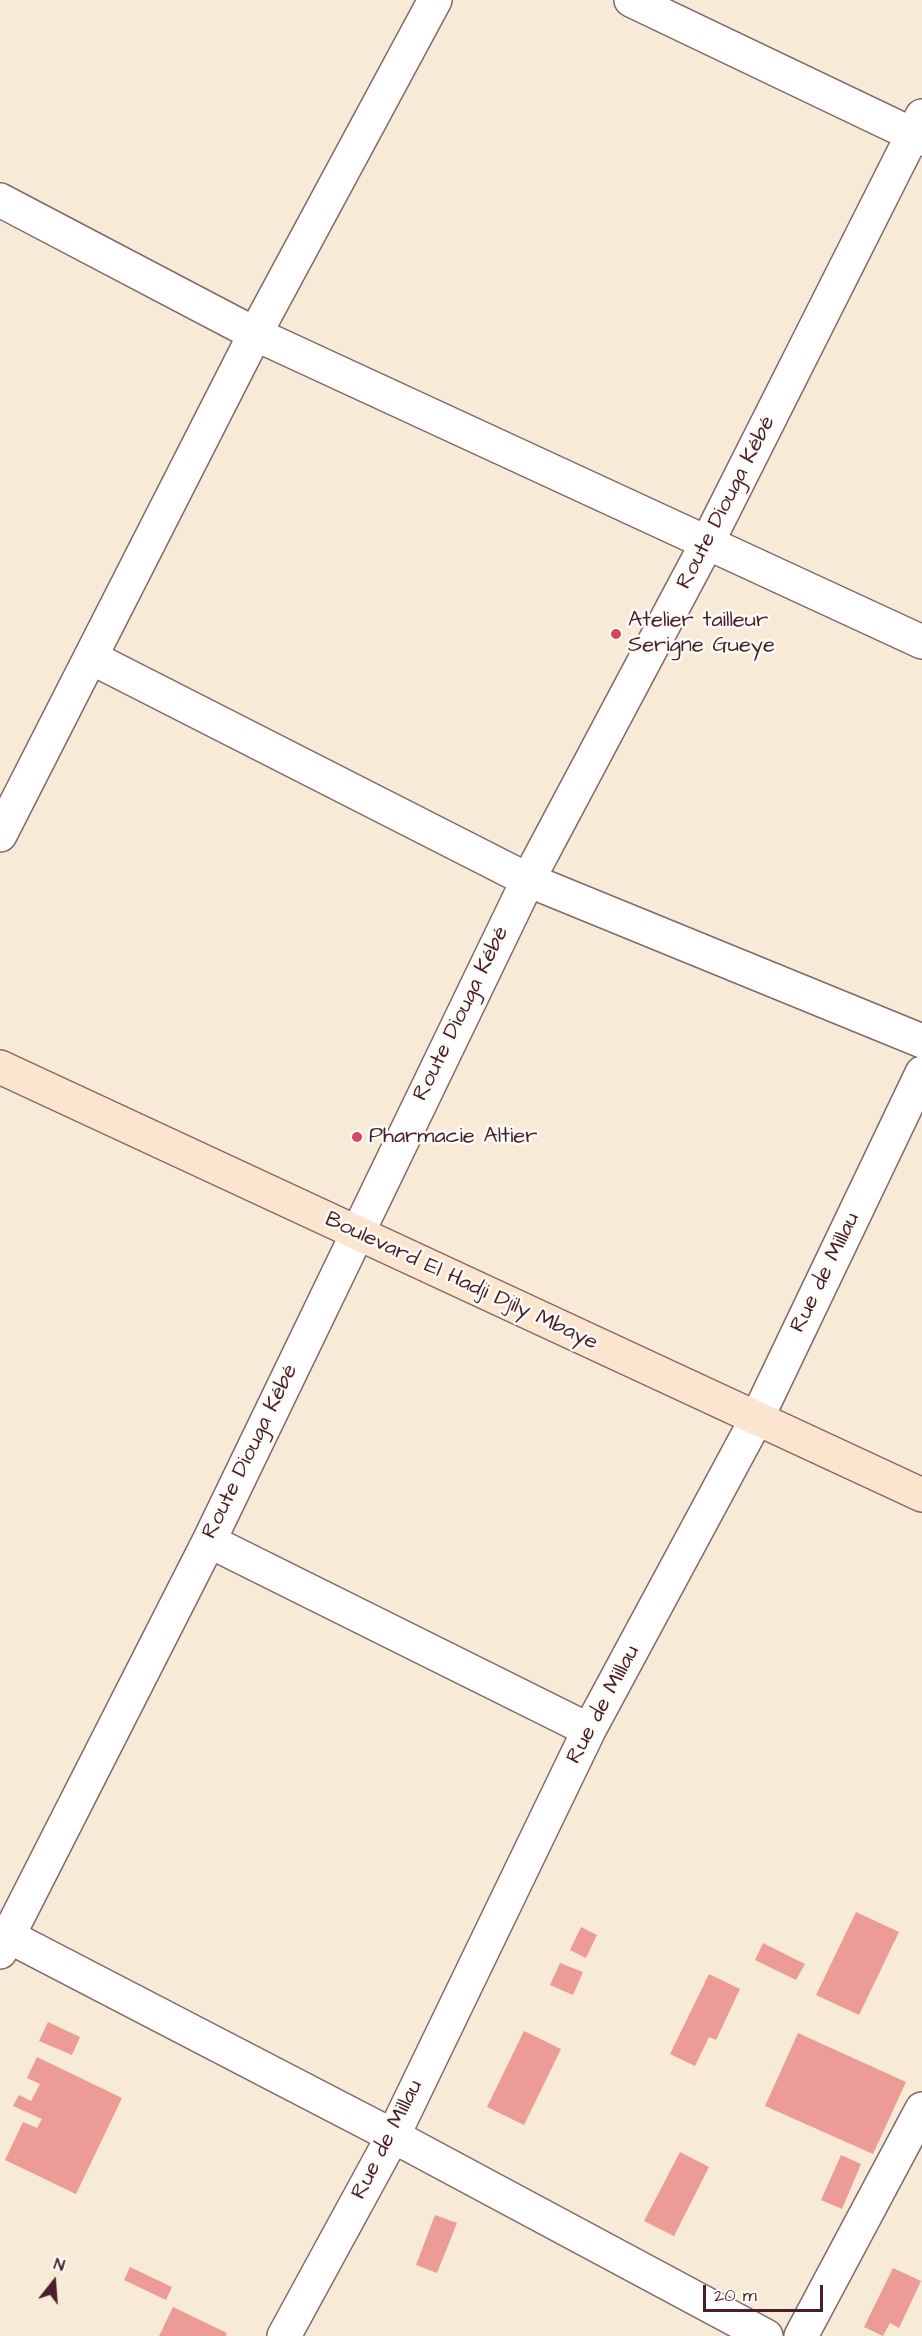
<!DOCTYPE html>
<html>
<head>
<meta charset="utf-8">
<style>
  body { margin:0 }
  #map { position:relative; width:922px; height:2336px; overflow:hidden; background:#f7ead6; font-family:"Architects Daughter",sans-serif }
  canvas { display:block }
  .north { position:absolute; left:24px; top:2252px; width:60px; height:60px; -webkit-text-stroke:4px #fdfcf7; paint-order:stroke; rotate:17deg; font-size:16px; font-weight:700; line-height:24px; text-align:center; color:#4a1f2b }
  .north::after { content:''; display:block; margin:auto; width:21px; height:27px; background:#4a1f2b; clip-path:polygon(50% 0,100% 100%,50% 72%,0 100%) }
  .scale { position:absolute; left:703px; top:2285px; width:120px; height:27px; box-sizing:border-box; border:3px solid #4a1f2b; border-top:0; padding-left:8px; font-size:18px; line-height:21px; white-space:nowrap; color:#4a1f2b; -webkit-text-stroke:4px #fdfcf7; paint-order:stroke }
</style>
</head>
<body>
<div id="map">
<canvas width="922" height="2336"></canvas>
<div class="north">N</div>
<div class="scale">20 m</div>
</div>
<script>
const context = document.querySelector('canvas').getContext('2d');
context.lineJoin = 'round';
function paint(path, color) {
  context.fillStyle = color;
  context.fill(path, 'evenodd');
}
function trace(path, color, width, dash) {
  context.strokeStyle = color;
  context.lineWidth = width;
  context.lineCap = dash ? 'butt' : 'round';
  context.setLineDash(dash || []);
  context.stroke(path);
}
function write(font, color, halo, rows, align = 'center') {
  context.font = font + ' "Architects Daughter",sans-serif';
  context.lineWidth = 5;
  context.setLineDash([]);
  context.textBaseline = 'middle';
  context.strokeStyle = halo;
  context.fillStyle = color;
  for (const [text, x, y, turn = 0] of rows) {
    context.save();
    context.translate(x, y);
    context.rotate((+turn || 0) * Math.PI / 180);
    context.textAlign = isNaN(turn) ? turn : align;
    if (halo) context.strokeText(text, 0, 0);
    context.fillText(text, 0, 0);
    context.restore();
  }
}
paint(new Path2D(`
  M856,1912L899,1932L859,2015L816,1995Z
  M581,1927L597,1935L586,1958L570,1950Z
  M763,1943L805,1964L796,1980L755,1960Z
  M560,1963L583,1972L573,1995L550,1985Z
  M709,1974L740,1989L716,2040L709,2037L695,2066L670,2054Z
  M48,2022L80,2037L72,2055L39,2041Z
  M524,2031L561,2049L524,2125L487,2107Z
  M798,2033L906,2082L873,2154L765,2106Z
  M37,2057L122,2098L76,2194L5,2160L23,2122L37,2128L42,2119L13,2106L19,2095L31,2101L40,2084L27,2078Z
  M680,2152L709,2167L674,2236L644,2221Z
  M841,2155L861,2164L842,2209L821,2200Z
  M435,2215L457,2223L437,2273L416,2265Z
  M130,2267L172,2287L166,2300L124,2280Z
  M893,2268L921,2281L899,2328L890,2323L883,2336L864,2327Z
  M173,2307L227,2333L226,2336H159Z`), '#ed9b96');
const minor = new Path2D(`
  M631,0L922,139
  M0,200L255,334L922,642
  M92,658L528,880L922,1041
  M0,835L255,334L435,0
  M209,1541L589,1730
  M0,1932L393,2136L766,2336
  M0,1952L209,1541L528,880L707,543L922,116
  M284,2336L393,2136L589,1730L757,1418L922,1073
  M801,2336L922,2109`);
const secondary = new Path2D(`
  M0,1067L922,1495`);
trace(minor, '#876667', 36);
trace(secondary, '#876667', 36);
trace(minor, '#fff', 33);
trace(secondary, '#fce5cf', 33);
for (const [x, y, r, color] of [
  [616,634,6,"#d1495b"],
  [357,1137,6,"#d1495b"]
]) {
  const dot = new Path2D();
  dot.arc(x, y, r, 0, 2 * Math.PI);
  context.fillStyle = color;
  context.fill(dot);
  trace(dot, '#fdfcf7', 2);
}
write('22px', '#4a1f2b', '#fdfcf7', [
  ["Route Diouga Kébé",727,503,-63],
  ["Route Diouga Kébé",462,1014,-64],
  ["Rue de Millau",826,1273,-64],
  ["Boulevard El Hadji Djily Mbaye",461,1282,25],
  ["Route Diouga Kébé",251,1452,-64],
  ["Rue de Millau",604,1705,-62],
  ["Rue de Millau",388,2140,-63]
]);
write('22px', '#4a1f2b', '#fdfcf7', [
  ["Atelier tailleur",628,621],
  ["Serigne Gueye",628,646],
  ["Pharmacie Altier",369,1137]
], 'left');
</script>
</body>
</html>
